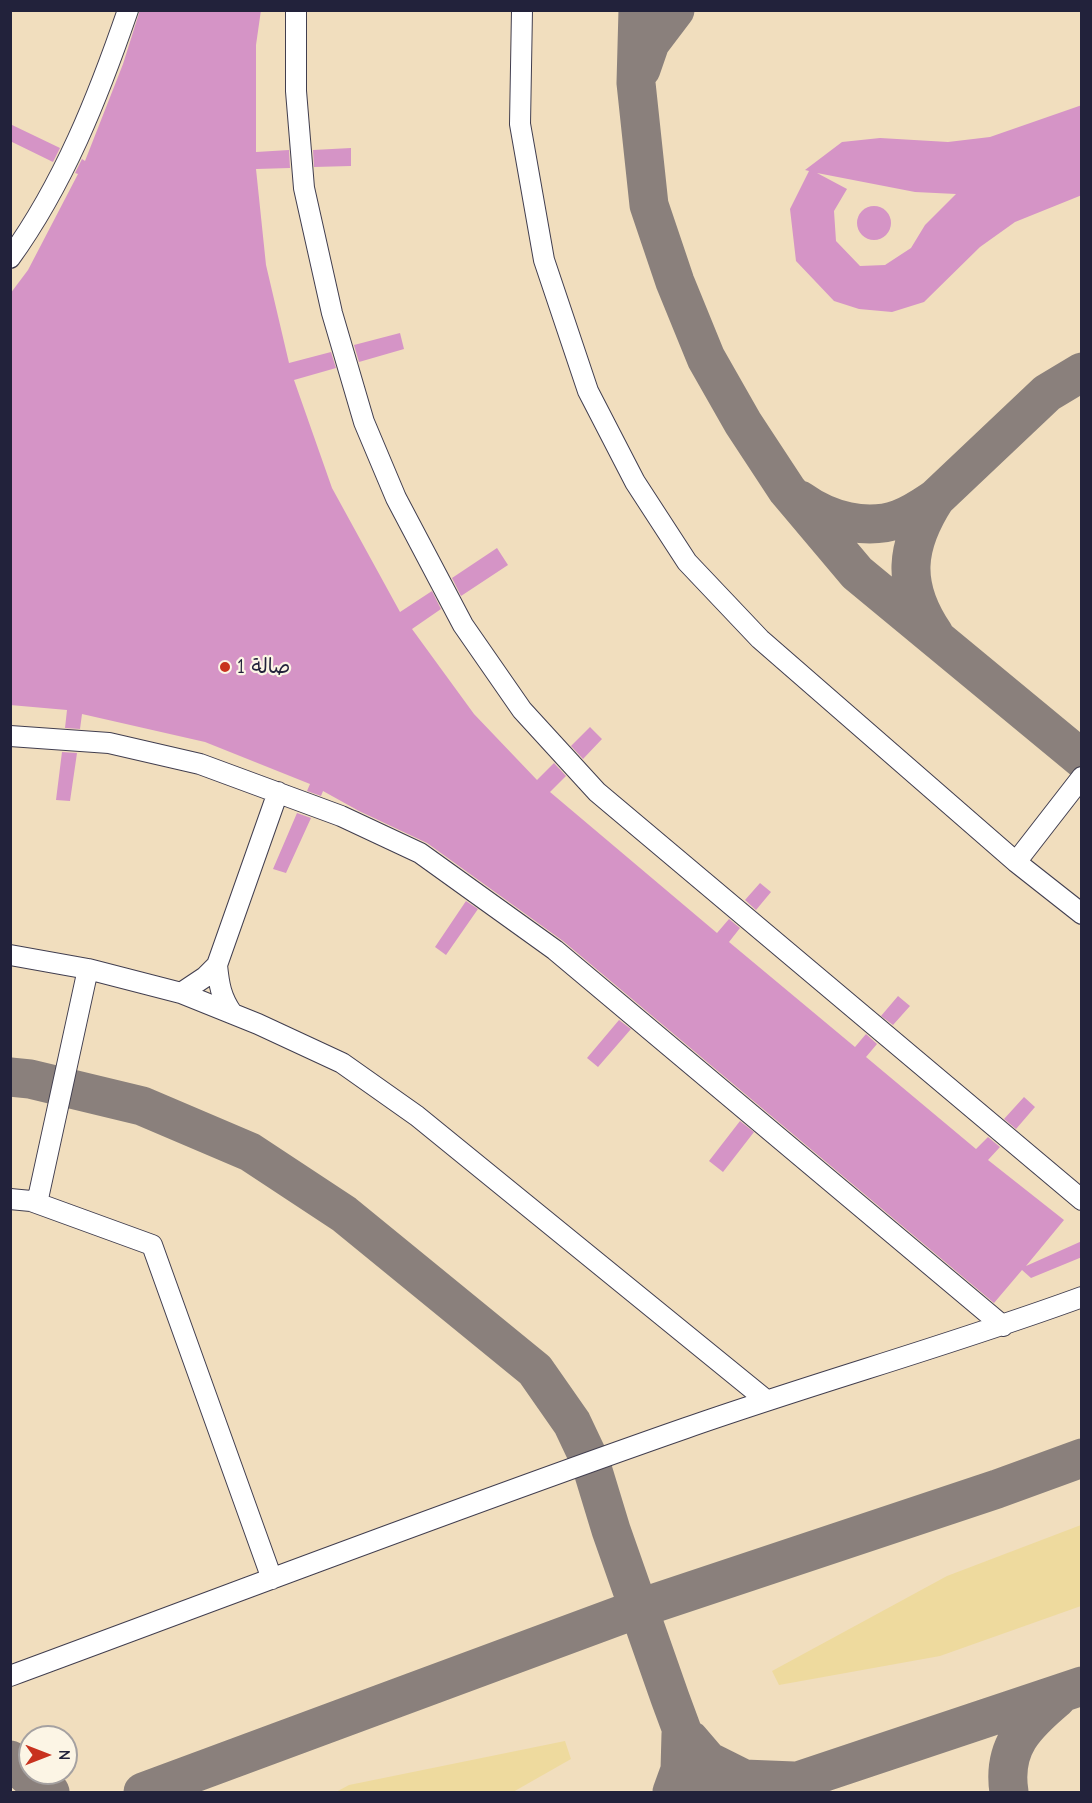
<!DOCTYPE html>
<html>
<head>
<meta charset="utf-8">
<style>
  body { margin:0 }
  #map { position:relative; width:1092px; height:1803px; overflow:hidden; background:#f1debe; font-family:"Comic Neue",sans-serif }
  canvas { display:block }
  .frame { position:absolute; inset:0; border:12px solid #22223b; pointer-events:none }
  .north { position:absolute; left:18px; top:1725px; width:60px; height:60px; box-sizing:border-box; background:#fcf5e5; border:2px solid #a5a1a1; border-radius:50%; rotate:90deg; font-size:16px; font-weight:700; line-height:24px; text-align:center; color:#22223b }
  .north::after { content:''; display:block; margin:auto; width:21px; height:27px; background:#c8321e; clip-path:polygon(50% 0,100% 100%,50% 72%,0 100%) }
</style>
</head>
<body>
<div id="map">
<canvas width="1092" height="1803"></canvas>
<div class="frame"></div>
<div class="north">N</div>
</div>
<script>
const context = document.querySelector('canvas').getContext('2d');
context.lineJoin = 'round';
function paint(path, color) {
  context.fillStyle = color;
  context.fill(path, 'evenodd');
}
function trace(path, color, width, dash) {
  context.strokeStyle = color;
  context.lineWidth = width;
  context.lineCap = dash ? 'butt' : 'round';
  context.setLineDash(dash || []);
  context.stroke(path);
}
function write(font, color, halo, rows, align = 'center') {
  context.font = font + ' "Comic Neue","Playpen Sans Arabic",sans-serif';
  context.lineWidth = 4.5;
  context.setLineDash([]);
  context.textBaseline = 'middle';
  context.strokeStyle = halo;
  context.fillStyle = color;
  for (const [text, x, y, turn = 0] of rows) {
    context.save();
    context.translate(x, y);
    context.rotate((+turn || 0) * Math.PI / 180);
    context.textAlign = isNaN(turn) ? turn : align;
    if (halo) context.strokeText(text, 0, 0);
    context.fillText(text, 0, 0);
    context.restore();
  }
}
paint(new Path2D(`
  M1081,1525V1606L940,1656L779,1685L772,1671L947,1576Z
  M565,1741L571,1759L513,1792H336L349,1785Z`), '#eeda9e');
trace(new Path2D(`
  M638,10L636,83L649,205L675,282L706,358L743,423L787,490L857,573L1082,759
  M641,69L650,43L675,10
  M800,500C828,520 866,531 899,519C913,514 924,506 936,498
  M934,634C901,585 905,546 936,498L1047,393L1082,372
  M10,1077L30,1079L142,1106L250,1152L344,1214L535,1370L572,1423L590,1461L611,1530L670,1698L697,1771L713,1792
  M690,1740L708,1761L744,1779L794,1781
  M10,1760L36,1783L50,1792
  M143,1792L637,1609L997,1489L1082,1458
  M672,1792L680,1770L681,1734
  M765,1792L1082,1686
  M1009,1792C1002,1747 1025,1725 1057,1698`), '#8a807c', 39);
paint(new Path2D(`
  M140,10H261L256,45V152L289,150L290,168L256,169L266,265L289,363L331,352L336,368L294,380L332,488L400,612L432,591L441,609L412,629L474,714L537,780L554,763L566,776L550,792L717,933L729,919L740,928L729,942L855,1047L866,1034L877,1044L866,1057L976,1149L988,1137L1000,1147L988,1160L1064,1220L1026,1266L1082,1241V1257L1031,1278L1022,1270L994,1303L563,941L427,843L359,811L323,791L321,796L307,791L310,784L205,742L82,714L80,729L65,728L67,710L10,705V294L28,270L78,174L75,173L82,159L85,161L123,64Z
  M1082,105V195L1015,222L980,247L924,302L892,312L859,309L834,301L796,261L790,209L809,171L805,170L842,142L880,138L948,142L990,137ZM817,173L915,192L956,194L925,225L911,248L885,265L860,266L836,241L834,211L847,189Z
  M10,124L60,148L53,162L10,141Z
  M351,148V166L314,167L313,150Z
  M857 223a17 17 0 1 1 34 0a17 17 0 1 1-34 0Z
  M400,333L404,349L359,362L354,345Z
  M497,548L508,565L461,596L452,578Z
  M590,727L602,739L583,759L571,746Z
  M62,752L77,753L70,801L56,800Z
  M297,813L311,818L286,873L273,869Z
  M760,883L771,892L756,910L745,900Z
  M466,901L478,909L446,955L435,947Z
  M898,996L910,1006L893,1025L881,1016Z
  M619,1020L631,1029L598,1067L587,1058Z
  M1024,1097L1035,1107L1016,1129L1004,1119Z
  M740,1121L754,1132L723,1172L709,1161Z`), '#d594c6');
const minor = new Path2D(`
  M296,10V91L304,188L332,313L364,422L396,498L463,625L522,710L597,792L1082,1200
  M522,10L520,124L544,260L588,391L635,482L687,562L760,639L1016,862L1082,914
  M10,258C64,183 98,97 128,10
  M10,736L109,743L200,764L341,816L420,853L555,950L1003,1326
  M1016,862L1082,777
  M10,955L88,969L181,993L258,1024L342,1063L417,1116L766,1400
  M217,965L278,792
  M181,993L205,977L217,965C219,985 221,997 232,1013
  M10,1199L31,1201L152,1245L272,1579
  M37,1203L88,969
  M10,1676C235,1593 459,1507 686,1428C817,1382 951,1345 1082,1297`);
trace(minor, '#413e4f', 22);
trace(minor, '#fff', 20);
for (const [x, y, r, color] of [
  [225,667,6,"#c8321e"]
]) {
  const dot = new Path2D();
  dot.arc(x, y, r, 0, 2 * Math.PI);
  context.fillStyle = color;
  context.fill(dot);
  trace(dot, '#fcf5e5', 2);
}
write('20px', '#22223b', '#fcf5e5', [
  ["صالة 1",237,667]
], 'left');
</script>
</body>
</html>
